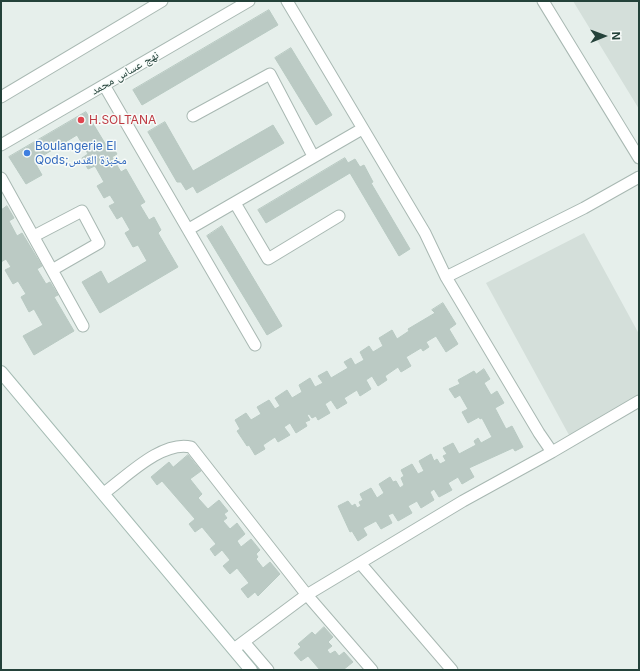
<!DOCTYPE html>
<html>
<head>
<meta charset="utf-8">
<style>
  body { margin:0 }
  #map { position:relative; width:640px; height:671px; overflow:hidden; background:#e6efeb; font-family:Inter,sans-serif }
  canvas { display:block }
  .frame { position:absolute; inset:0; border:2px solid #24423a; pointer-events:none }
  .north { position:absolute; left:584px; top:16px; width:40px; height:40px; -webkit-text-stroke:3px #f7fbf9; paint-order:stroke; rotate:89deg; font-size:11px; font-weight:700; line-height:16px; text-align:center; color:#24423a }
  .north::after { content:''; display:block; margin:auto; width:14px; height:18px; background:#24423a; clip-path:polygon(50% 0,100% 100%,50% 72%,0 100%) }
</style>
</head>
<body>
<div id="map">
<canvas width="640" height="671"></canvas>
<div class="frame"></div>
<div class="north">N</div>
</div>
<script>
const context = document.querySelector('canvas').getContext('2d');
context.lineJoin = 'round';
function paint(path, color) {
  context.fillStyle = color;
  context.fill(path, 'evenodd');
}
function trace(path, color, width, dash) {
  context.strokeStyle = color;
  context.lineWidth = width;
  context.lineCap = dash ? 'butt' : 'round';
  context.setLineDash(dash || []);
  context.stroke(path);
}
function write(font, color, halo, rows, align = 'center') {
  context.font = font + ' Inter,"Noto Naskh Arabic",sans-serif';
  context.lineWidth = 3;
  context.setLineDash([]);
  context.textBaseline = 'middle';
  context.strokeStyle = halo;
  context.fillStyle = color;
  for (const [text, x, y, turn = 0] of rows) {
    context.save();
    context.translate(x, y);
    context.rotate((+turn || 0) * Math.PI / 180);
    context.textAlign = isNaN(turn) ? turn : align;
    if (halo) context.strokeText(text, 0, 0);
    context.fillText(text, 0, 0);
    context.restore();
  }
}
paint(new Path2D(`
  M573,1H639V109Z
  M584,233L639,334V396L569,435L486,283Z`), '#d4dfda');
const building = new Path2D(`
  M269,10L278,25L142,105L133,90Z
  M291,48L332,115L316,125L275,58Z
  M86,112L106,145L110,143L117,154L112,157L121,172L126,169L145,202L140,205L149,220L154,217L161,230L158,233L178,267L100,313L82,282L101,271L108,284L147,261L138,245L133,247L125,233L130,230L122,216L117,219L109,206L115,203L110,195L104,198L97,186L104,182L95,166L88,169L82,158L88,154L77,135L34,161L42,175L26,184L9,157Z
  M165,122L193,171L273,125L284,143L197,193L193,186L186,190L181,182H177L148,132Z
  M345,158L348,163L355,159L360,167L364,165L373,182L371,183L410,249L399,256L350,173L266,223L258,210Z
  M7,206L14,218L9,221L17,236L22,233L42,266L37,269L46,284L50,282L58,295L54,297L74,331L34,355L23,336L43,325L34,309L29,312L21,297L26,294L18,281L13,284L5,270L11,267L6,259L1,262V207L2,209Z
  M222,226L282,326L267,335L207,236Z
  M443,303L456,324L449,329L458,344L446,352L436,336L426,342L429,347L423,351L421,348L406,357L411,366L401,372L398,367L385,376L387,380L378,386L372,376L366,380L371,389L360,396L357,390L344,398L347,403L337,409L331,400L325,404L330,413L318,420L316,416L312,418L309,414L307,415L310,420L305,422L307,426L296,433L290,423L284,427L290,435L278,442L275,437L263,445L265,449L255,455L249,445L247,446L237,431L240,429L235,420L246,413L251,420L261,414L257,407L269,400L275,409L280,406L275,398L287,390L292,398L302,392L299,385L310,378L315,387L323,383L318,376L327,371L331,378L348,368L344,362L351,358L355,365L364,360L360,352L369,346L373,352L383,346L379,338L392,330L397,339L409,331L408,329L435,313L432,310Z
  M484,369L490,379L484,383L491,395L497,391L504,403L495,408L506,429L512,426L523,447L515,451L513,448L469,468L474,477L462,484L458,477L448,483L452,490L439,497L434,489L430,492L434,500L421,508L417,501L408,506L412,513L398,521L393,513L388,515L392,523L381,529L376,521L363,528L367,535L358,541L352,531L350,532L338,506L348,501L352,506L355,504L357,508L361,506L359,502L363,500L360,494L371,488L377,498L384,493L379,484L390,477L393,482L396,481L400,488L404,485L401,478L404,476L401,470L412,464L418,474L424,471L419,461L431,454L434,461L437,459L440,464L446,461L443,456L447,454L443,448L453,443L459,454L476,445L474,441L478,438L481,443L492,437L482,418L480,419L479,417L468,423L462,412L468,409L460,395L455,398L449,389L460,384L458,380L474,371L476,374Z
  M188,455L201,471L190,479L202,494L198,498L208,509L219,500L228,511L224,514L227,518L223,521L230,529L237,523L245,534L237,541L241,547L251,539L260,550L256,554L258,557L256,559L263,568L270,562L280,574L258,596L255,592L248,598L241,589L249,583L237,568L230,574L223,566L230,560L222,550L215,556L210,549L216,544L202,527L195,532L189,524L195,519L162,481L157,485L151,477L169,462L173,467Z
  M324,627L333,637L328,642L332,646L327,650L330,654L335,651L339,656L344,652L353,662L343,670H320L308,656L301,661L294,653L301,647L298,644L312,632L315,635Z`);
paint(building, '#bbcac4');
trace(building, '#b8c9c2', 1);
const street = new Path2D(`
  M287,1L425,233L446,277L539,433L552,452L639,401
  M543,1L639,158
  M104,85L255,345
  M1,97L162,1
  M193,116L270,74L313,156
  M1,145L249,1
  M1,178L83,326
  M235,203L268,259L339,216
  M189,229L362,129
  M34,236L82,211L99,243L52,270
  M446,277L584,208L639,177
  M104,493C126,477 162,440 191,447L307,595L372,670
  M360,563L452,670
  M244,642L268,670
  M234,649L305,596L463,501L552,452`);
const secondary = new Path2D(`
  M1,372L251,670`);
trace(street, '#a8b8b2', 13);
trace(secondary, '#a4bbb3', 14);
trace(street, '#fff', 11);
trace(secondary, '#fff', 12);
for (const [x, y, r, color] of [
  [81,120,4,"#e0444e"],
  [27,153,4,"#3f7fe0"]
]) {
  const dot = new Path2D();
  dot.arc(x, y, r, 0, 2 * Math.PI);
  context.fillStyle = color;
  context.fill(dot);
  trace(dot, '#f7fbf9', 1.5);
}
write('12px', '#24423a', '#f7fbf9', [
  ["نهج عساس محمد",125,73,-30]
]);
write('12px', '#be3a42', '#f7fbf9', [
  ["H.SOLTANA",89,120]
], 'left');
write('12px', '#366cbe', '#f7fbf9', [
  ["Boulangerie El",35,146],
  ["Qods;مخبزة القدس",35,160]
], 'left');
</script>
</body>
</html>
